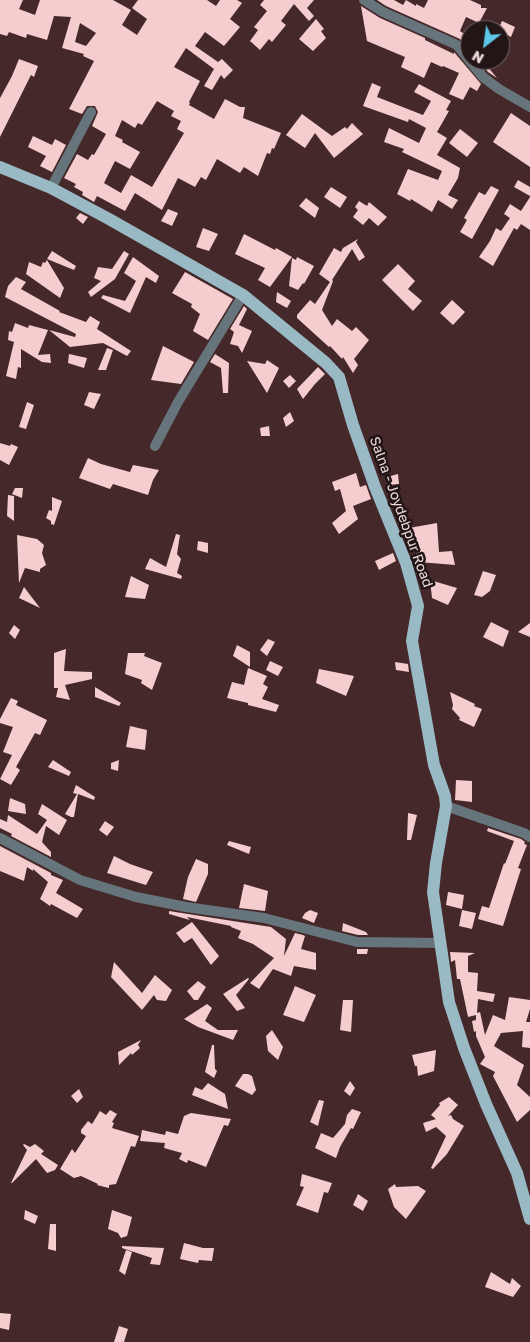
<!DOCTYPE html>
<html>
<head>
<meta charset="utf-8">
<style>
  body { margin:0 }
  #map { position:relative; width:530px; height:1342px; overflow:hidden; background:#45282a; font-family:"Golos Text",sans-serif }
  canvas { display:block }
  .north { position:absolute; left:460px; top:20px; width:50px; height:50px; box-sizing:border-box; background:#221516; border:1px solid #736364; border-radius:50%; rotate:210deg; font-size:14px; font-weight:700; line-height:20px; text-align:center; color:#edd9da }
  .north::after { content:''; display:block; margin:auto; width:18px; height:22px; background:#5dc7e8; clip-path:polygon(50% 0,100% 100%,50% 72%,0 100%) }
</style>
</head>
<body>
<div id="map">
<canvas width="530" height="1342"></canvas>
<div class="north">N</div>
</div>
<script>
const context = document.querySelector('canvas').getContext('2d');
context.lineJoin = 'round';
function paint(path, color) {
  context.fillStyle = color;
  context.fill(path, 'evenodd');
}
function trace(path, color, width, dash) {
  context.strokeStyle = color;
  context.lineWidth = width;
  context.lineCap = dash ? 'butt' : 'round';
  context.setLineDash(dash || []);
  context.stroke(path);
}
function write(font, color, halo, rows, align = 'center') {
  context.font = font + ' "Golos Text",sans-serif';
  context.lineWidth = 5;
  context.setLineDash([]);
  context.textBaseline = 'middle';
  context.strokeStyle = halo;
  context.fillStyle = color;
  for (const [text, x, y, turn = 0] of rows) {
    context.save();
    context.translate(x, y);
    context.rotate((+turn || 0) * Math.PI / 180);
    context.textAlign = isNaN(turn) ? turn : align;
    if (halo) context.strokeText(text, 0, 0);
    context.fillText(text, 0, 0);
    context.restore();
  }
}
paint(new Path2D(`
  M0,0H23L19,9L35,15L40,0H113L131,10L122,25L137,35L147,19L132,8L138,0H207L216,6L220,0H237L242,3L230,19L240,27L224,46L205,32L195,46L218,62L222,59L233,70L224,79L221,75L212,90L204,86L214,69L186,48L174,67L200,81L189,102L190,103L189,105L214,119L225,99L240,107H245L243,118L281,133L274,149L272,148L270,154L267,153L258,176L244,167L240,173L217,159L206,180L201,177L195,187L178,178L162,210L135,193L125,211L97,196L94,202L82,195L83,192L74,187L76,184L64,178L77,154L88,160L92,154L94,155L106,134L92,126L98,112L95,106H87L82,114L69,109L94,61L83,56L84,54L62,48L71,17L54,16L47,40L27,34L26,38L9,32L7,36L0,34ZM80,23L96,33L86,46L75,42ZM157,101L174,111L171,116L181,121L177,129L184,133L152,187L131,175L121,193L104,183L115,161L130,169L140,152L122,142L123,140L115,136L122,120L135,128L138,123L142,125Z
  M264,0H314L307,8L314,16L309,21L294,4L281,21L286,25L272,42L269,39L260,50L250,41L258,30L254,27L267,11L260,5Z
  M377,0H394L403,5L406,0L416,6V4L424,8L428,0H470L481,5V8H487L479,23L466,17L460,31L470,38V50L460,39L386,6Z
  M361,6L380,18L425,38V40L454,54V52L481,84L477,91L470,87L463,100L449,94L459,73L443,66L442,67L431,62L424,78L401,67L405,57L367,41Z
  M316,19L324,29L321,31L326,38L313,51L299,39Z
  M502,21L515,27L511,37L498,30Z
  M19,59L38,66L34,77L31,75L0,137V98L12,76Z
  M478,60H482L497,78L488,72Z
  M372,83L381,87L377,97L423,115L431,101L414,92L419,84L451,101L446,110L449,111L437,132L447,138L437,155L460,168L458,178L448,195L458,200L452,209L438,200L432,212L411,199L410,201L397,194L408,169L438,180L442,171L402,152L404,149L384,142L389,128L419,143L426,128L409,119L408,122L363,106Z
  M511,113L530,126V167L493,142Z
  M302,114L332,136L345,127L347,129L352,123L363,134L334,158L315,133L305,148L286,135Z
  M460,129L478,143L467,157L449,143Z
  M33,136L52,145L55,139L66,145L52,172L40,166L46,156L28,147Z
  M518,180L530,187V196L514,187Z
  M491,186L499,190L472,239L460,232L467,220L464,218L479,192L485,195Z
  M331,187L347,197L340,208L324,197Z
  M530,197V230L521,224L517,230L514,228L493,266L479,257L490,241L496,228L501,231L510,218L504,214L510,204L521,211Z
  M306,198L319,208L315,218L299,206Z
  M359,201L367,206L369,202L387,217L378,226L369,218L363,225L353,217L358,210L355,207Z
  M168,209L178,213L172,226L161,221Z
  M80,213L88,217L83,224L76,218Z
  M203,228L218,234L209,251L196,247Z
  M244,234L275,250L276,248L292,257L270,287L258,280L265,268L235,254Z
  M358,239L356,242L365,257L359,261L352,249L332,280L333,281L322,310L332,326L337,319L352,331L356,327L369,340L354,359L358,365L353,373L343,357L342,359L330,346L329,347L297,318V315L310,300L315,304L330,282L319,274L334,248L341,252L343,248Z
  M52,251L76,266L74,270L47,259Z
  M124,251L129,254L115,279L91,297L88,292L101,281L94,278L98,267L112,269Z
  M133,257L159,276L156,283L146,277L130,313L101,298L103,295L125,301L136,281L124,273Z
  M297,257L314,266L304,284L303,283L298,290L289,286L292,258L296,260Z
  M47,260L64,288L60,298L26,274L29,262L41,267L43,262L45,263Z
  M398,264L415,281L408,289L422,301L413,311L382,280Z
  M185,272L233,299L208,340L193,331L200,314L191,307L192,304L172,293Z
  M16,277L26,282L21,289L60,311L59,312L86,322L90,316L100,322L97,329L131,351L127,356L103,343L70,347L49,330L75,337L76,334L5,297L8,286Z
  M277,292L291,301L287,308L276,302Z
  M452,300L465,312L453,325L440,313Z
  M244,306L247,309L239,325L252,331L242,353L238,346L230,344L234,332L230,329Z
  M15,323L28,328L29,325L48,330L38,355L50,354L51,363L42,362L21,349V368L18,367L16,379L6,376L14,342L8,340L9,331L12,332Z
  M163,346L194,362L181,384L151,380Z
  M107,348L113,350L106,370H98Z
  M69,354L87,358L84,368L68,363Z
  M215,354L229,363L228,393H223L221,368L210,362Z
  M267,360L279,368L267,393L247,361L265,364Z
  M318,367L325,374L315,384L303,399L297,389Z
  M290,375L296,381L289,388L283,381Z
  M89,392L101,394L94,409L84,405Z
  M27,402L34,405L26,429L19,427Z
  M290,412L294,421L286,427L283,418Z
  M269,426L270,436H261L260,428Z
  M0,443L10,446L11,444L18,447L9,465L0,460Z
  M88,458L101,464L130,472L133,465L159,470L153,480L148,495L113,484L110,489L79,478Z
  M356,473L360,487L366,485L371,499L353,506L358,519L339,534L332,523L346,511L340,489L335,491L332,482Z
  M398,474L399,484L388,485L387,477Z
  M15,488H23L22,498L12,494Z
  M8,495L14,496V521L7,516Z
  M52,497L62,501L54,525L51,524V521L46,518L49,510L52,511Z
  M437,523L439,552L452,551L455,565L419,562L409,528Z
  M176,534L180,535L177,554L181,559L177,573L182,576L181,579L145,569L150,558L166,567Z
  M17,535L37,539L44,545L42,553L46,565L40,569V572L25,568L19,583Z
  M198,541L208,543V553L197,550Z
  M393,553L396,561L379,570L375,561Z
  M483,571L496,575L490,591L482,597L474,595Z
  M131,576L149,585L145,599L125,597Z
  M430,580L457,588L448,605L432,598Z
  M24,587L40,608L19,598Z
  M491,622L509,631L503,647L483,637Z
  M530,623V637L518,632Z
  M14,625L20,630L15,639L9,633Z
  M268,639L275,642L267,656L260,650Z
  M237,645L250,652V667L233,656Z
  M66,649L64,671L92,672V679L65,685L70,700L56,697L58,688H54V653Z
  M128,653H145L144,656L162,663L152,690L141,683L142,680L125,674Z
  M270,661L283,667L278,676L266,670Z
  M395,662L408,664L409,672L396,670Z
  M248,668L267,676L263,684L268,687L262,699L279,705L276,712L248,705V703L227,698L232,682L244,685Z
  M319,669L354,676L346,696L316,683Z
  M95,687L121,703L119,706L95,697Z
  M450,692L475,704L474,706L482,709L474,727L459,720L460,718L452,709L453,705Z
  M11,698L18,701L16,705L47,720L40,735L35,733L16,767L20,770L11,785L0,779L12,755L3,752L13,727L0,723V719Z
  M130,726L147,730L145,750L126,747Z
  M53,760L71,772L69,776L48,767Z
  M119,760L118,771L111,769V763Z
  M456,780L472,781V802L455,800Z
  M76,785L95,797L94,800L78,794L74,817H71L65,814L77,794L73,793Z
  M10,798L25,804L26,814L8,811Z
  M42,804L67,820L59,835L46,826L42,842L51,852V857L11,836L12,834L0,828V819L7,822L8,815L37,834L47,820L38,814Z
  M408,813L417,815L411,840H407Z
  M105,821L114,827L107,836L99,830Z
  M488,828L521,839L525,842L524,844L527,845L518,868L521,869L503,926L478,919L482,906L489,908L504,863L505,864L514,841L487,831Z
  M229,841L251,847L249,854L227,845Z
  M0,846L51,873V875L63,880L56,893L83,909L77,918L51,904L50,906L40,899L48,882L33,869V871L27,867L24,881L0,871Z
  M114,856L130,864L153,872L146,885L107,873Z
  M196,859L208,864V874L196,902L183,899L188,877Z
  M244,884L268,891L265,911L239,908Z
  M448,892L464,895L462,909L446,905Z
  M310,910L318,913L314,923L302,918L305,913Z
  M462,910L476,913L472,929L459,926Z
  M169,911L271,927L286,939L284,956L295,933L303,935L305,936L301,949L316,953V970L294,966L291,976L273,969L259,989L250,983L274,958L253,944L238,938L241,931L231,927V926L187,917L190,920L169,914Z
  M192,922L219,956L211,965L192,938L184,943L176,933Z
  M343,923L366,932L368,935H358L342,931Z
  M357,949H368L367,954H357Z
  M450,952L475,953L468,956V972L478,973L477,991L495,994L493,1002L478,999L477,1013L480,1012L485,1035L493,1015L505,1020L509,997L530,1000V1009L526,1022H530V1048L522,1047L523,1031L501,1033L494,1046L524,1065L517,1085L530,1097V1110L517,1122L493,1076L495,1072L480,1064L485,1057L476,1036V1031L474,1032L472,1021L476,1020V1015L468,1017L460,979H457L455,960L451,962Z
  M114,962L142,993L155,975L172,990L166,1001L157,1000L154,995L142,1010L111,977Z
  M248,978L249,979L236,995L245,1008L237,1011L223,994Z
  M198,981L206,987L198,1000H194L187,991Z
  M295,986L316,995L304,1022L283,1015Z
  M343,1000H353L351,1032L340,1030Z
  M207,1004L212,1008L205,1021L218,1030H238L233,1040L198,1027L184,1019Z
  M272,1030L283,1047L278,1060L268,1051L266,1036Z
  M141,1040L138,1045L140,1048L132,1055L131,1053L119,1065L118,1052Z
  M212,1045H214L215,1069L217,1071L214,1078L205,1072Z
  M436,1050L434,1071L418,1076L417,1066H415L412,1055Z
  M243,1074H248L252,1076L256,1090L252,1095L235,1086Z
  M350,1081L355,1088L350,1096L344,1091Z
  M208,1083L225,1094L228,1109L192,1095L195,1087L202,1090Z
  M79,1089L83,1097L77,1103L71,1096Z
  M449,1097L458,1105L448,1116L451,1115L453,1119L464,1126L447,1154L433,1169L431,1168L446,1136L436,1127L426,1132L423,1123L436,1119L431,1115L440,1105L439,1103Z
  M319,1100L324,1101L318,1126L310,1122Z
  M352,1109L361,1112L353,1129L351,1128L340,1147L336,1158L315,1148L321,1133L333,1138L345,1124L347,1115Z
  M110,1110L117,1114L112,1122L114,1123L112,1128L139,1136L135,1147L131,1146L116,1184L109,1185V1188L97,1185L98,1184L81,1176L74,1178L60,1169L72,1149L75,1153L86,1136L81,1133V1130L88,1121L92,1124L100,1111L106,1115Z
  M191,1113L231,1119L228,1126L224,1125L206,1167L188,1160L187,1163L179,1159L182,1153L164,1148L165,1143L140,1141L142,1130L165,1135L166,1131L178,1134L184,1116Z
  M24,1144L30,1147L35,1144L44,1151L41,1154L58,1165L55,1170L47,1173L36,1159L12,1183H11L27,1150L23,1145Z
  M302,1174L332,1183L328,1193L324,1192L318,1213L296,1205L304,1187L300,1186Z
  M395,1184L396,1187L418,1186L426,1191L406,1219L394,1207L388,1189Z
  M358,1194L368,1201L363,1211L353,1205Z
  M25,1210L38,1216L35,1224L24,1219Z
  M112,1210L132,1217L127,1236L121,1238L118,1233L108,1229Z
  M50,1224H56V1251L48,1249Z
  M184,1243L203,1248H214L212,1261L199,1260L198,1263L180,1259Z
  M122,1246L164,1248L160,1265L150,1264L152,1258L122,1248Z
  M126,1250L132,1252L125,1275L119,1271Z
  M491,1272L510,1284L512,1278L521,1286L513,1297L485,1287Z
  M0,1313L11,1314L9,1330L0,1328Z
  M119,1326L128,1329L124,1342H114Z`), '#f5cdcf');
trace(new Path2D(`
  M364,0L383,12L457,45L483,77L499,89L530,107
  M51,188L91,112
  M155,446L178,402L243,295
  M446,806L524,833L530,837
  M0,838L80,880L136,897L186,907L264,918L357,942L441,943`), '#66757b', 10);
trace(new Path2D(`
  M0,167L51,188L109,219L243,295L326,363L339,377L353,425L375,487L406,563L418,606L412,641L434,765L445,796L446,806L436,863L433,892L449,1002L464,1048L486,1104L517,1173L530,1219`), '#99b9c4', 12);
write('14px', '#edd9da', '#221516', [
  ["Salna - Joydebpur Road",401,512,70]
]);
</script>
</body>
</html>
